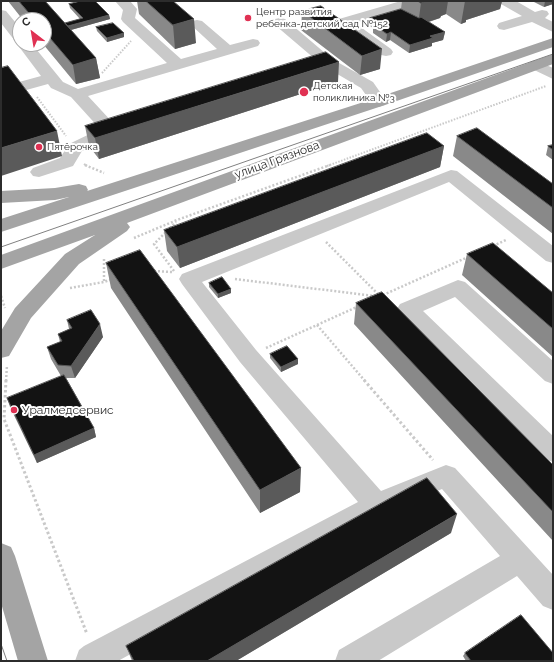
<!DOCTYPE html>
<html>
<head>
<meta charset="utf-8">
<style>
  body { margin:0 }
  #map { position:relative; width:554px; height:662px; overflow:hidden; background:#fff; font-family:Raleway,sans-serif }
  canvas { display:block }
  .frame { position:absolute; inset:0; border:2px solid #2c2c2c; pointer-events:none }
  .north { position:absolute; left:12px; top:12px; width:40px; height:40px; box-sizing:border-box; background:#fff; border:1px solid #ababab; border-radius:50%; rotate:329deg; font-size:11px; font-weight:700; line-height:16px; text-align:center; color:#2c2c2c }
  .north::after { content:''; display:block; margin:auto; width:14px; height:18px; background:#e03153; clip-path:polygon(50% 0,100% 100%,50% 72%,0 100%) }
</style>
</head>
<body>
<div id="map">
<canvas width="554" height="662"></canvas>
<div class="frame"></div>
<div class="north">С</div>
</div>
<script>
const context = document.querySelector('canvas').getContext('2d');
context.lineJoin = 'round';
function trace(path, color, width, dash) {
  context.strokeStyle = color;
  context.lineWidth = width;
  context.lineCap = dash ? 'butt' : 'round';
  context.setLineDash(dash || []);
  context.stroke(path);
}
function paint(path, color) {
  context.fillStyle = color;
  context.fill(path, 'evenodd');
}
function write(font, color, halo, rows, align = 'center') {
  context.font = font + ' Raleway,sans-serif';
  context.lineWidth = 4;
  context.setLineDash([]);
  context.textBaseline = 'middle';
  context.strokeStyle = halo;
  context.fillStyle = color;
  for (const [text, x, y, turn = 0] of rows) {
    context.save();
    context.translate(x, y);
    context.rotate((+turn || 0) * Math.PI / 180);
    context.textAlign = isNaN(turn) ? turn : align;
    if (halo) context.strokeText(text, 0, 0);
    context.fillText(text, 0, 0);
    context.restore();
  }
}
trace(new Path2D(`
  M102,73L131,41
  M37,97L66,136
  M84,164L87,166
  M327,166L546,86`), '#c9c9c9', 2, [1.5, 1.5]);
trace(new Path2D(`
  M85,165L104,173
  M134,238L177,220L330,165
  M326,242L379,295
  M493,246L506,240
  M104,259V282
  M154,271L172,272
  M174,271L154,244L176,222
  M235,279L375,296
  M70,288L104,282L112,279
  M383,295L468,257
  M1,296L5,308
  M317,325L365,381
  M266,348L359,306
  M6,381L7,365`), '#c9c9c9', 2.5, [2, 2]);
trace(new Path2D(`
  M6,380L4,419L87,634
  M364,380L433,460`), '#c9c9c9', 3, [2.5, 2.5]);
paint(new Path2D(`
  M115,1H130L137,9L135,18L181,59L217,49L190,24L192,21L197,20L202,21L230,45L253,39L258,40L260,43L258,46L88,96L114,124L120,125L122,129L120,133L82,151L73,166L39,177L33,176L30,172L33,168L60,158L69,144L100,129L71,97L51,88L48,84L1,97V87L41,76L17,44L18,42L15,41L1,23V10L6,11L20,28V44H32L63,82L78,89L167,63L123,22L121,19L123,10Z
  M401,1H423L421,4L355,23L391,49L393,52L391,55L386,56L381,55L337,22L339,19Z
  M499,1H516L535,12L542,10L547,11L549,14L545,18L553,22V32L532,22L504,30L499,29L497,26L499,23L522,16L501,4Z
  M280,18L285,19L332,59L373,82L387,102L385,105L379,107L373,105L361,88L322,65L275,25L273,22L275,19Z
  M535,60L553,68V79L530,68L527,65L530,62Z
  M451,170L457,171L553,246V263L546,261L449,182L202,282L256,350L381,491L446,465L455,468L553,575V610L543,606L517,576L378,661H335L339,650L500,556L442,489L386,513L118,661H75L79,650L84,646L358,502L240,362L182,284L179,279L182,274Z
  M458,280L465,282L553,361V384L545,381L455,297L423,311L553,436V462L544,459L400,314L397,309L400,304Z`), '#c9c9c9');
paint(new Path2D(`
  M553,38V47L385,105L1,232V219L69,197L55,200L1,203V191L55,188L79,184L86,186L88,190L87,191L373,99Z
  M553,54V64L127,223L130,227L127,231L79,264L31,318L9,356L1,358V331L15,308L65,254L95,235L1,269V255Z
  M1,543L11,547L15,556L48,661H18L1,603Z`), '#a4a4a4');
trace(new Path2D(`
  M1,247L553,54
  M1,644L7,661`), '#818181', 1);
paint(new Path2D(`
  M8,1H45L65,23L80,19L70,8L69,4L109,15L110,19L71,30L96,58L100,78L76,84L43,44H44V20H23Z
  M137,1H173L196,43L175,49L139,14Z
  M402,1H502L500,9L466,20V22L461,24L446,14L441,16L440,18L429,22L445,32L443,40L432,43V46L409,53L390,40L386,42L373,33V28L370,26V18L401,9Z
  M532,1H553V4L544,7Z
  M302,11L380,69L360,75L301,30Z
  M96,27L124,33V37L107,42L97,31Z
  M338,82L99,159L89,146L85,126Z
  M457,136L553,184V234L453,156Z
  M553,145V160L546,155L548,146Z
  M444,146L440,167L180,268L167,251L164,230Z
  M467,254L553,293V357L462,275Z
  M106,263L300,492L260,513L111,288Z
  M209,283L231,289V293L218,298L209,287Z
  M356,303L553,465V541L354,324Z
  M67,320L103,337L75,378H66L94,428L96,437L37,463L10,407L7,398L61,376L51,359L47,347L60,342L58,334L69,329Z
  M270,354L298,359V364L281,372L270,358Z
  M451,533L236,661H132L126,646Z
  M465,653L553,661H466L463,656Z`), '#898989');
paint(new Path2D(`
  M426,1H448L446,14L441,16L440,18L418,25L421,3Z
  M465,1H502L500,9L466,20V22L461,24Z
  M545,1H553V4L544,7Z
  M109,15L110,19L67,31L66,27Z
  M194,19L196,43L175,49L173,25Z
  M391,32L390,40L386,42L387,34Z
  M445,32L443,40L432,43V46L409,53L410,45L430,36Z
  M124,33V37L107,42V38Z
  M382,49L380,69L360,75L362,56Z
  M96,58L100,78L76,84L73,65Z
  M339,62L338,82L99,159L95,138Z
  M57,131L62,156L1,176V148Z
  M444,146L440,167L180,268L177,247Z
  M231,289V293L218,298V294Z
  M100,324L103,337L75,378L71,366Z
  M298,359V364L281,372V367Z
  M94,428L96,437L37,463L34,455Z
  M301,468L300,492L260,513V490Z
  M457,514L451,533L236,661H207Z`), '#5a5a5a');
const building = new Path2D(`
  M19,1H45L96,58L73,65L44,31V20H35Z
  M81,1H95L109,15L68,26L65,23L83,18L69,4Z
  M146,1H173L194,19L173,25Z
  M418,1H426L421,3Z
  M321,6L382,49L362,56L302,11Z
  M401,9L419,18L421,17L445,32L430,36L433,38L410,45L391,32L387,34L374,25L378,24L370,18Z
  M113,23L124,33L107,38L96,27Z
  M326,52L339,62L95,138L85,126Z
  M8,66L57,131L1,148V68Z
  M477,128L553,184V208L457,136Z
  M427,133L444,146L177,247L164,230Z
  M553,145V150L548,146Z
  M493,243L553,293V329L467,254Z
  M140,250L301,468L260,490L106,263Z
  M222,277L231,289L218,294L209,283Z
  M382,292L553,465V512L356,303Z
  M91,310L100,324L71,366L58,365L47,347L62,341L58,334L72,328L67,320Z
  M287,346L298,359L281,367L270,354Z
  M64,375L94,428L34,455L7,398Z
  M427,478L457,514L207,661H134L126,646Z
  M521,615L553,653V661H471L465,653Z`);
paint(building, '#131313');
trace(building, '#5a5a5a', 1);
for (const [x, y, r, color] of [
  [248,18,4,"#e03153"],
  [304,92,5,"#e03153"],
  [39,147,4,"#e03153"],
  [14,410,4,"#e03153"]
]) {
  const dot = new Path2D();
  dot.arc(x, y, r, 0, 2 * Math.PI);
  context.fillStyle = color;
  context.fill(dot);
  trace(dot, '#fff', 1.5);
}
write('10px', '#2c2c2c', '#fff', [
  ["Центр развития",256,12],
  ["ребенка-детский сад №152",256,24],
  ["Детская",313,86],
  ["поликлиника №3",313,98],
  ["Пятёрочка",47,147]
], 'left');
write('12px', '#2c2c2c', '#fff', [
  ["улица Грязнова",277,160,-20]
]);
write('12px', '#2c2c2c', '#fff', [
  ["Уралмедсервис",22,410]
], 'left');
</script>
</body>
</html>
